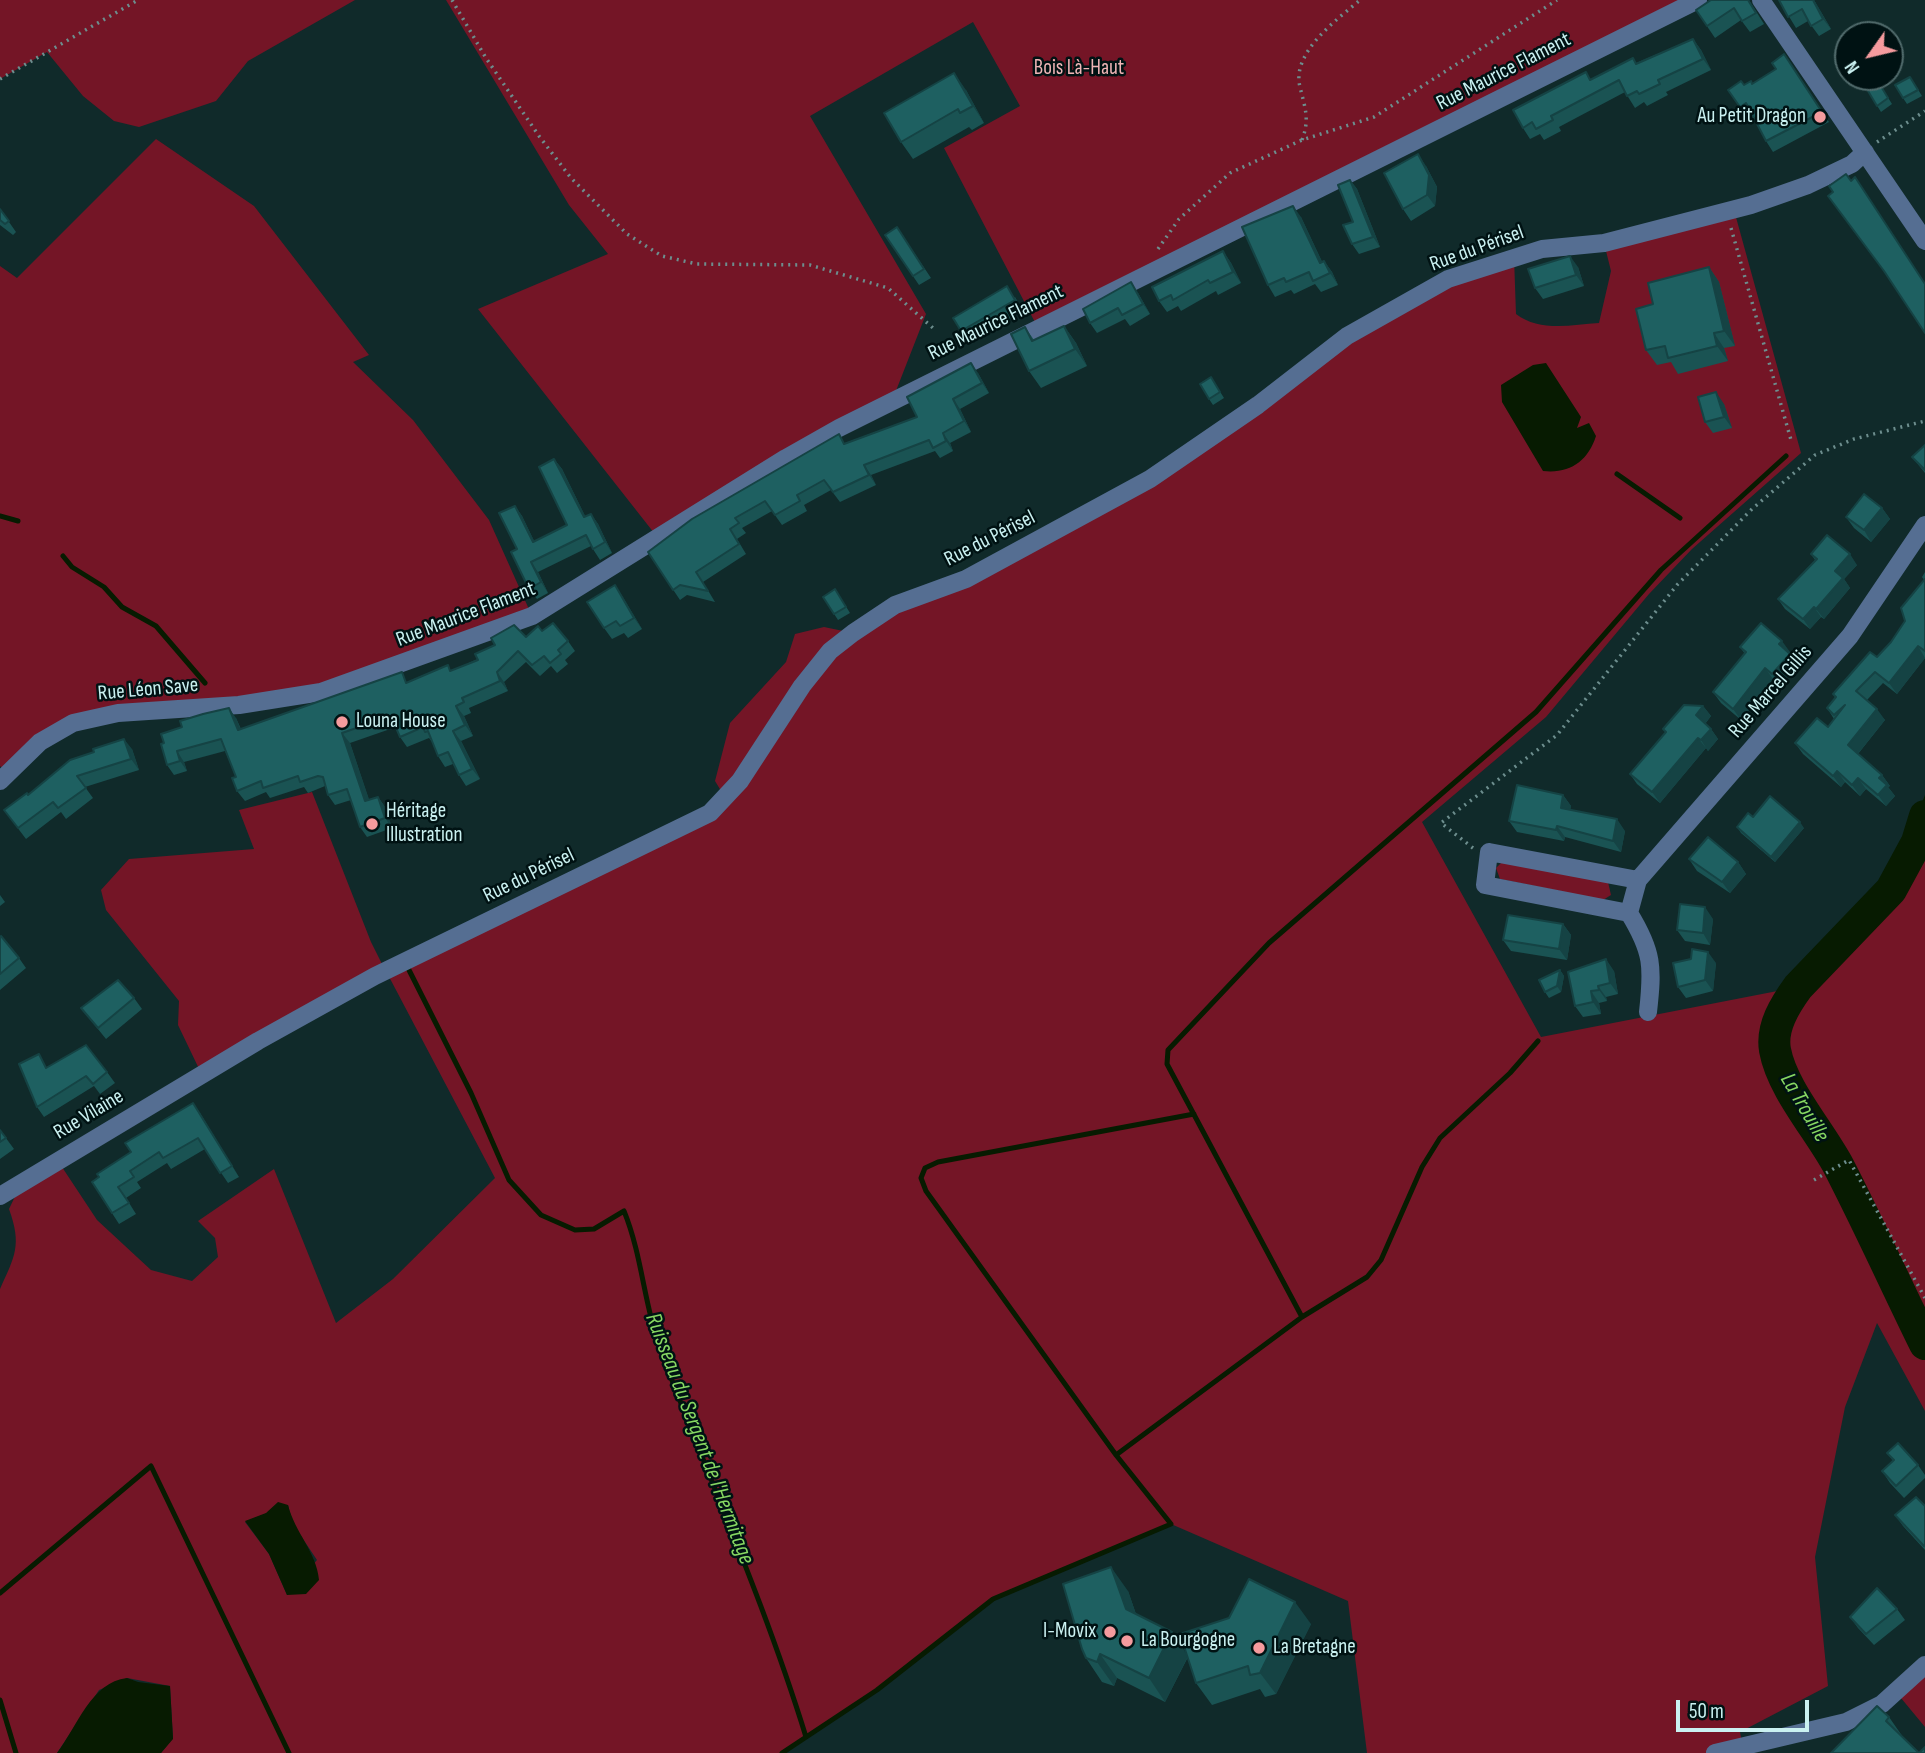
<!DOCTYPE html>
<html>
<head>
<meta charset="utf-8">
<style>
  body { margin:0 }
  #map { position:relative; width:1925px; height:1753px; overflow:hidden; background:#102a2a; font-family:"Sofia Sans Condensed",sans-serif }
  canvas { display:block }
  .north { position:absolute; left:1834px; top:21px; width:70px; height:70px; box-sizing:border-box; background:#001213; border:2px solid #516b6c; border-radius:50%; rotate:236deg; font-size:19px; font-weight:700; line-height:28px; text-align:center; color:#caf1f1 }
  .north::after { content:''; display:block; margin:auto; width:24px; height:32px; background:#f59b9e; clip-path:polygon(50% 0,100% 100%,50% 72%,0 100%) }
  .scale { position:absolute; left:1676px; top:1700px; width:133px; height:32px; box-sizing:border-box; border:4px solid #caf1f1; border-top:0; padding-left:9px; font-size:21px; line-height:24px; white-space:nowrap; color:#caf1f1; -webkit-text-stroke:5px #001213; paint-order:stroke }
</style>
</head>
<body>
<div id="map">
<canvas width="1925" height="1753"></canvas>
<div class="north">N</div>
<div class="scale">50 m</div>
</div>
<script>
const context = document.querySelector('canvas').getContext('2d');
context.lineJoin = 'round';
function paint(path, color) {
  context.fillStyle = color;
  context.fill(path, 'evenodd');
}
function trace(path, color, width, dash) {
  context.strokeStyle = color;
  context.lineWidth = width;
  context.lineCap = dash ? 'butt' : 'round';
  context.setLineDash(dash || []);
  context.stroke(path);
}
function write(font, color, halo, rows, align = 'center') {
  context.font = font + ' "Sofia Sans Condensed",sans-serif';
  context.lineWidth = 5;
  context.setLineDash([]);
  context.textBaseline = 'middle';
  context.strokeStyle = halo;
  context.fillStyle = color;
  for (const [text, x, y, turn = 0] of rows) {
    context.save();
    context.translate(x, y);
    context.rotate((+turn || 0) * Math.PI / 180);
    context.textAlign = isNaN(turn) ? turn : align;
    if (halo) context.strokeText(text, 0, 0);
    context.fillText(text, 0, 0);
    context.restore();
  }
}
paint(new Path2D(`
  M0,0H355L248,61L216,101L139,127L114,121L83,96L47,52L0,79Z
  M446,0H1698L1038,328L944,148L1020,106L973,22L810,116L926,314L892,401L658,538L478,309L608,254L569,205Z
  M156,139L254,206L369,355L353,362L413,420L489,520L532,616L321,692L96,716L8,773L0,766V266L17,278Z
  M1734,210L1801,453L1692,549L1649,594L1546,717L1422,822L1541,1037L1798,987L1891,890L1897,898L1925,847V1411L1877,1323L1845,1407L1815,1557L1828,1686L1740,1732L1743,1748L1715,1753H1367L1348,1601L1171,1524L993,1599L877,1690L783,1753H161L173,1738L170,1686L127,1678L99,1690L57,1753H0V1289C15,1256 22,1245 9,1209L22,1182L58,1161L97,1220L151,1270L192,1281L218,1257L215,1238L198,1221L274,1169L336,1323L393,1279L495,1178L386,971L202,1075L178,1025L179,1001L106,910L101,890L129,859L254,849L239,810L312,792L371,942L385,970L726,799L715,781L730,723L786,662L795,634L824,627L853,633L1150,479L1347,336L1514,257L1516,314C1539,332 1571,325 1599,323L1611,271L1604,243ZM288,1505L293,1524L317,1560L287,1595L269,1554L245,1522Z
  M1502,862L1608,882L1611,895L1603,900L1500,879L1496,868Z
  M1925,1665V1727L1896,1692Z`), '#741526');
paint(new Path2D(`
  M1546,363L1581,417L1577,428L1589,423L1596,436C1588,461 1570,474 1543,471L1502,402L1501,385L1533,365Z
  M1925,795V847L1921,859L1905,846Z
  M278,1502L288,1505C295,1533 316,1551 319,1580L306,1594L287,1595L269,1554L245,1521L266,1513Z
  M127,1678L138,1682L170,1686L173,1739L161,1753H57C77,1727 91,1682 127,1678Z`), '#071b01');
trace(new Path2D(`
  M1617,474L1680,518
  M0,516L18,521
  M63,556L72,567L104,587L122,607L156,626L205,683
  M409,970L471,1093L509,1180L541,1215L575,1230L594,1229L624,1211C642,1255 644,1304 660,1349C709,1479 765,1604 806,1737
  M1302,1317L1167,1064L1168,1050L1269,943L1536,712L1661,570L1786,456
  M1116,1455L926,1191L921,1178L925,1168L938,1162L1194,1114
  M0,1593L151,1466L289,1753
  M0,1700L16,1753
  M782,1753L877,1690L993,1599L1171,1524L1116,1455L1302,1317L1367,1277L1381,1260L1422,1167L1440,1138L1510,1073L1538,1041`), '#071b01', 5);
trace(new Path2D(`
  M1925,816L1917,842L1891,890L1798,987C1785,1005 1771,1027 1775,1050C1782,1089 1820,1131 1839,1167C1869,1225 1896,1285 1925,1344`), '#071b01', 32);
trace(new Path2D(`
  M452,0L486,58L539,136L571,178L627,234L662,256L697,264L810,265L888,288L933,328
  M0,79L138,0
  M1302,140C1310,119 1305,108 1300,87C1291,52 1338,19 1360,0
  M1877,142L1925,111
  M1731,228L1791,440
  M1158,249L1179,219L1230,173L1302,140L1374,117L1557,0
  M1473,848L1441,823L1557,735L1677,585L1752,509L1815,455L1854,439L1925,421
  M1814,1180L1849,1160L1925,1298`), '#6d8e8e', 3.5, [2, 5]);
trace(new Path2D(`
  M1761,0L1925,241
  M0,781L40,742L73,723L118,713L239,705L321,692L532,616L786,458L839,428L1698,0
  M1629,913L1485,885L1489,852L1638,880
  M1648,1012C1653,967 1653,952 1629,913L1638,880L1850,636L1925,525
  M0,1196L258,1041L375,976L710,813L740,781L802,686L830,651L853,633L895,605L966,579L1150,479L1258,405L1347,336L1448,279L1542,249L1604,243L1751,205L1808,185L1852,164L1865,152
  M1715,1753L1846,1722L1882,1704L1925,1665`), '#556e92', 18);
paint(new Path2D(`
  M1749,0L1764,24L1750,32L1741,20L1715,38L1696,10Z
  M1779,0H1814L1831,29L1819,36L1808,21L1796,28Z
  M1693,39L1701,50L1711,70L1666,92L1668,95L1647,106L1644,102L1635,108L1625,92L1559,127L1561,131L1544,140L1540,134L1530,139L1523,128L1591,80L1633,58L1636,63Z
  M1784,54L1829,122L1773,152L1766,141L1752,115L1747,118L1728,90L1752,84L1776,69Z
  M1879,83L1892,104L1881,112L1868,91Z
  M1914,83L1922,96L1907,104L1903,98Z
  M966,90L984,123L972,130L969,127L913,159L901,142Z
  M1426,166L1437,187L1435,206L1411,221L1403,209Z
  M1350,180L1357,189L1380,247L1359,254L1352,244L1353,222Z
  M0,209L16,232L13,235L0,225Z
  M1301,217L1322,262L1324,261L1332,272L1338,285L1321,292L1315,284L1294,294L1291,290L1275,297L1268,285Z
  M897,227L931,278L919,285L885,235Z
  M1223,251L1231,263L1241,283L1218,295L1216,291L1181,311L1178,306L1167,312L1159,301Z
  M1578,267L1584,286L1543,299L1535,288Z
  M1709,267L1719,282L1735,346L1724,348L1728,361L1678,374L1671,362L1657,365L1646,350L1653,304Z
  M1138,293L1150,314L1130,326L1125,319L1097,333L1090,323Z
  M1015,297L1023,311L969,343L961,331Z
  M1064,326L1076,343L1087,366L1041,388L1029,371L1025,327L1034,340Z
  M978,373L989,393L960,409L971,432L950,443L953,451L940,458L935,451L871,475L876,485L840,502L831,490L804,505L807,511L782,525L772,511L742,528L746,533L737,539L746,554L703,582L715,602L687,595L680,600L648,552L845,443L917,417Z
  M1211,377L1224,398L1213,405L1209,399Z
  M1724,404L1732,428L1713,433L1705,422Z
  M1925,445V473L1912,457Z
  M554,459L562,469L585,516L591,514L598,524L612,553L600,560L591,546L538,572L548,593L537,599L529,589L517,549L515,506L522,516L534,541L567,525Z
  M1882,508L1890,519L1871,542L1854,528L1846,517Z
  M1811,554L1857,565L1844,579L1850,588L1824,619L1821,617L1810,629L1785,609L1778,599L1815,560Z
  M1925,572V658L1897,694L1883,683L1867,700L1885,720L1858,754L1882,775L1890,786L1888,787L1895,796L1886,806L1866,789L1860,796L1845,782L1841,787L1803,754L1795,743L1828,727L1834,719L1827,708L1835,697L1833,694L1877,657L1891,642L1905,621L1924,580L1922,577Z
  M615,585L642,629L628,638L624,633L612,639L604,628Z
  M839,595L850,613L838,620L823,597Z
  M542,631L568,641L575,651L565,660L568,664L557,673L551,666L540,676L526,662L504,682L508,691L469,708L471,713L464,716L473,736L461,741L480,779L466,786L459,775L453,764L445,767L438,756L433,743L429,738L407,747L400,737L396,727L350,743L369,800L378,797L385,807L392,828L367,837L360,827L351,800L335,805L328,795L325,786L308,793L304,787L270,798L266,792L245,801L237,791L236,777L225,751L184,762L187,771L174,775L167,765L164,743L236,718L241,729L451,671L526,637Z
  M1740,647L1790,652L1789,653L1798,665L1780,685L1773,679L1741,720L1721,703L1713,692L1745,654Z
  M1703,706L1711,716L1705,724L1711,729L1718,739L1708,751L1706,748L1660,803L1637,784L1630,774L1666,732L1663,729Z
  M132,749L139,770L85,787L93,798L66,819L61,812L26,839L4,810L28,795Z
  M1563,795L1571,806L1570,810L1625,831L1621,852L1565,837L1564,841L1517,832L1509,821Z
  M1753,817L1804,828L1775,862L1741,833L1737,827Z
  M1689,859L1738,862L1746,874L1730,893L1697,871Z
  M0,895L5,902L0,906Z
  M1713,919L1710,945L1685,941L1677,930Z
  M1563,924L1571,935L1567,960L1511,951L1503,940Z
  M0,937L19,958L26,968L0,990Z
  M1716,963L1713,991L1686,998L1678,987Z
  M1560,970L1564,976L1561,992L1549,998L1545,992Z
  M1614,971L1618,994L1606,997L1607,1001L1599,1003L1601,1014L1583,1017L1575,1006Z
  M134,998L142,1009L106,1039L81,1008Z
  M48,1067L107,1072L115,1083L100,1094L94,1086L44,1117L37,1107Z
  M200,1113L239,1177L228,1183L205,1149L171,1169L167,1163L137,1182L141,1188L126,1198L136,1214L119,1224L92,1182Z
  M0,1130L14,1149L0,1159Z
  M1887,1453L1918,1465L1925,1475V1478L1904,1498L1890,1483L1882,1471L1893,1461Z
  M1925,1506V1550L1903,1526L1895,1515Z
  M1128,1591L1136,1614L1186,1653L1311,1624L1276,1694L1265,1697L1260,1689L1212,1705L1196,1683L1188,1657L1165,1702L1117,1678L1114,1686L1102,1682L1086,1658Z
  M1897,1609L1905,1620L1874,1645L1858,1628L1850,1617Z
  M1889,1717L1905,1740L1831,1753Z`), '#1a5353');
paint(new Path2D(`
  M1813,0H1814L1831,29L1823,19Z
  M1693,39L1701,50L1711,70L1703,59Z
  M954,73L966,90L984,123L973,106Z
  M1418,154L1426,166L1437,187L1435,206L1427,195Z
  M1350,180L1357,189L1380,247L1373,237Z
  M1293,206L1301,217L1328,274L1320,263Z
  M1223,251L1231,263L1241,283L1233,272Z
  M1570,256L1578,267L1584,286L1576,275Z
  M1324,261L1332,272L1338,285L1330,273Z
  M1709,267L1719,282L1735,346L1724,331Z
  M1131,282L1138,293L1150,314L1143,304Z
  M1064,326L1076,343L1087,366L1075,349Z
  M1714,333L1724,348L1728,361L1717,346Z
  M971,363L978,373L989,393L982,383Z
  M1716,392L1724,404L1732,428L1724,417Z
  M953,399L960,409L971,432L964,421Z
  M943,433L950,443L953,451L946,441Z
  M554,459L562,469L591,528L584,517Z
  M864,465L871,475L876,485L869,475Z
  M515,506L522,516L540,553L533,542Z
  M1882,508L1890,519L1871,542L1864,530Z
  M591,514L598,524L612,553L605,542Z
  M1850,554L1857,565L1844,579L1850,588L1824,619L1816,609L1835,571Z
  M531,562L538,572L548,593L541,582Z
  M615,585L623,597L642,629L634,618Z
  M1814,607L1821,617L1810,629L1803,619Z
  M1782,641L1790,652L1787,655L1779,644Z
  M1918,646L1925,658L1897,694L1889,683Z
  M1790,654L1798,665L1780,685L1772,674Z
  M1765,668L1773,679L1741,720L1733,709Z
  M497,672L504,682L508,691L500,681Z
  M456,706L464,716L473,736L465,725Z
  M1703,706L1711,716L1703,726L1696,715Z
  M229,708L236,718L245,740L238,730Z
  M1877,709L1885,720L1856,756L1848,745Z
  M1711,729L1718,739L1708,751L1701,740Z
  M453,731L461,741L480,779L472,769Z
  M342,733L350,743L373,811L365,801Z
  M1698,738L1706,748L1660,803L1652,792Z
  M124,739L132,749L139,770L131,759Z
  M177,751L184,762L187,771L180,761Z
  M1837,771L1845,782L1841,787L1833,776Z
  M1882,775L1890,786L1888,787L1895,796L1886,806L1878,795L1879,778Z
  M1858,778L1866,789L1860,796L1852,785Z
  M1563,795L1571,806L1569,819L1561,808Z
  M378,797L385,807L392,828L385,818Z
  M1617,819L1625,831L1621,852L1613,841Z
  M1800,822L1804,828L1775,862L1771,857Z
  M1557,826L1565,837L1564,841L1556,830Z
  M1738,862L1746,874L1730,893L1722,882Z
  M1705,907L1713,919L1710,945L1703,933Z
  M1563,924L1571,935L1567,960L1559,949Z
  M1708,952L1716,963L1713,991L1705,980Z
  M1606,959L1614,971L1618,994L1610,983Z
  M1560,970L1564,976L1561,992L1557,986Z
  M1598,986L1606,997L1607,1001L1599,990Z
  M1591,991L1599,1003L1601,1014L1593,1002Z
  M193,1103L200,1113L239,1177L232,1166Z
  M1111,1567L1128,1591L1142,1632L1126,1609Z
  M1295,1602L1311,1624L1276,1694L1260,1673Z
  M1172,1632L1188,1656L1165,1702L1149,1678Z
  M1100,1654L1117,1678L1114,1686L1097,1662Z`), '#154344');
const building = new Path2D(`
  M1711,0H1748L1756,13L1742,21L1734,8L1707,26L1696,10Z
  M1779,0H1813L1823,19L1811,26L1802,9L1788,17Z
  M1693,39L1703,59L1658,80L1660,84L1639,94L1637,91L1627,96L1619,80L1551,116L1553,120L1536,129L1532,122L1523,128L1513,110L1586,72L1590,80L1633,58L1636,64Z
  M1784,54L1822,112L1766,141L1746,103L1740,107L1728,90L1741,81L1744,85L1751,81L1752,84L1776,69L1772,63Z
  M954,73L973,106L960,113L958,109L901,142L884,113Z
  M1910,77L1918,90L1903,98L1895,85Z
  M1879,83L1888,98L1877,106L1868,91Z
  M1418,154L1429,175L1427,195L1403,209L1384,173Z
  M1846,174L1851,181L1855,177L1925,284V333L1884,271L1828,196L1833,192L1829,186Z
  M1350,180L1373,237L1352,244L1343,225L1353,222L1338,185Z
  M1293,206L1320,263L1324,261L1330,273L1313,281L1309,272L1286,282L1284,278L1268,285L1242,227Z
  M0,209L9,221L5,224L0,220Z
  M897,227L924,269L913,276L885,235Z
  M1223,251L1233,272L1210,283L1208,280L1173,300L1171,295L1159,301L1152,287Z
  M1570,256L1576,275L1535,288L1528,269Z
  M1709,267L1724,331L1714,333L1717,346L1668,358L1665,346L1646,350L1636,309L1653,304L1648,283Z
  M1131,282L1143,304L1122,315L1118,308L1090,323L1083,309Z
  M1007,286L1015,300L961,331L953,318Z
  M1064,326L1075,349L1029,371L1011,334L1025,327L1032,341Z
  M971,363L982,383L953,399L964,421L943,433L946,441L933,448L929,440L864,465L869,475L833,492L824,480L797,495L800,501L775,515L765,501L735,518L739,523L730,529L739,544L696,572L708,591L680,585L673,590L648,552L692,519L839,434L844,444L917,417L907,397Z
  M1211,377L1220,392L1209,399L1200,384Z
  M1716,392L1724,417L1705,422L1698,397Z
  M1925,445V470L1912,457Z
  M554,459L584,517L591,514L605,542L593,549L586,535L531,562L541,582L529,589L511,552L517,549L499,513L515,506L533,542L567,525L539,467Z
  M1864,494L1882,508L1864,530L1846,517Z
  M1827,535L1850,554L1835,571L1843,578L1816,609L1814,607L1803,619L1778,599L1817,559L1811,554Z
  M1925,579V651L1918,646L1889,683L1875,672L1856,691L1877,709L1848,745L1882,775L1879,778L1887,785L1878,795L1858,778L1852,785L1837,771L1833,776L1795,743L1817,718L1828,727L1845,705L1834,715L1827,708L1836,697L1833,694L1870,652L1877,657L1891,642L1905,621L1901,608Z
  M615,585L634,618L620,626L616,621L604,628L587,602Z
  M835,589L846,607L834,614L823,597Z
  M553,623L568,641L558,650L561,654L550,663L544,656L532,665L518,651L497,672L500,681L462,698L464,702L456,706L465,725L453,731L472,769L459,775L448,752L438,756L428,731L425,732L423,727L400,737L391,716L342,733L365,801L378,797L385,818L360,827L347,789L328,795L323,777L318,776L300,782L298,776L263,788L261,781L237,791L232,778L236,777L221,739L177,751L180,761L167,765L161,744L164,743L161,734L182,727L180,721L203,714L229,708L238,730L402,672L406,683L448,665L450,671L478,660L475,654L495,645L491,638L514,625L526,637L538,626L542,631Z
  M1761,623L1782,641L1779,644L1790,654L1772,674L1765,668L1733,709L1713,692L1746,652L1740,647Z
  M1684,705L1703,706L1696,715L1711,729L1701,740L1698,738L1652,792L1630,774L1666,732L1663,729Z
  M124,739L131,759L77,776L86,788L58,808L53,802L18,828L4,810L27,793L28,795L70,760L94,752L93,749Z
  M1517,785L1563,795L1561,808L1617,819L1613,841L1557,826L1556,830L1509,821Z
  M1770,796L1800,822L1771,857L1737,827L1748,813L1753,817Z
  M1708,837L1738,862L1722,882L1689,859Z
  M1680,904L1705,907L1703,933L1677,930Z
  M1508,915L1563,924L1559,949L1503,940Z
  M1,936L19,958L0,974V937Z
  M1692,949L1708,952L1705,980L1678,987L1673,963L1691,959Z
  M1606,959L1610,983L1598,986L1599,990L1591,991L1593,1002L1575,1006L1568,972Z
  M1560,970L1557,986L1545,992L1539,980Z
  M118,980L134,998L98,1028L81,1008Z
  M86,1045L107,1072L93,1084L86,1076L37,1107L19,1064L39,1054L46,1068Z
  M193,1103L232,1166L220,1173L198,1138L163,1158L159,1152L130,1171L134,1177L118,1187L129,1203L112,1213L92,1182L99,1177L97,1174L131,1152L125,1143Z
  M0,1130L6,1138L0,1142Z
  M1898,1443L1918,1465L1896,1486L1882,1471L1894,1460L1887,1453Z
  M1916,1497L1925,1506V1545L1924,1546L1895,1515Z
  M1111,1567L1126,1609L1172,1632L1149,1678L1100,1654L1097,1662L1086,1658L1082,1649L1063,1584Z
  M1249,1579L1295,1602L1260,1673L1250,1675L1248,1666L1196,1683L1180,1634L1229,1618Z
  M1877,1588L1897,1609L1866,1634L1850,1617Z
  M1877,1706L1889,1717L1886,1721L1919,1753H1831Z
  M1925,1747V1753H1919Z`);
paint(building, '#1e6061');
trace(building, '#154344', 2);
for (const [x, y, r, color] of [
  [1820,117,7,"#f59b9e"],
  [342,722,7,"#f59b9e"],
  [372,824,7,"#f59b9e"],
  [1110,1632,7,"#f59b9e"],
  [1127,1641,7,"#f59b9e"],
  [1259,1648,7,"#f59b9e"]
]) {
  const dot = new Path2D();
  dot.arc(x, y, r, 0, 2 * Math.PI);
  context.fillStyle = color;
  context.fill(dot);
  trace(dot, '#001213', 2.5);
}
write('21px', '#f0b5b7', '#001213', [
  ["Bois Là-Haut",1079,69]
]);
write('21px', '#caf1f1', '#001213', [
  ["Rue Maurice Flament",1504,72,-27],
  ["Rue du Périsel",1477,249,-20],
  ["Rue Maurice Flament",996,323,-26],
  ["Rue du Périsel",990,539,-27],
  ["Rue Maurice Flament",466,615,-21],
  ["Rue Léon Save",148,690,-5],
  ["Rue Marcel Gillis",1771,692,-49],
  ["Rue du Périsel",529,876,-26],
  ["Rue Vilaine",89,1115,-31]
]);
write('21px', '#caf1f1', '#001213', [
  ["Au Petit Dragon",1806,117,"right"],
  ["Louna House",356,722],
  ["Héritage",386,812],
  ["Illustration",386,836],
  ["I-Movix",1096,1632,"right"],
  ["La Bourgogne",1141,1641],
  ["La Bretagne",1273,1648]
], 'left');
write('italic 23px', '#86d762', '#001213', [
  ["La Trouille",1804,1108,60],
  ["Ruisseau du Sergent de l'Hermitage",699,1439,69]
]);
</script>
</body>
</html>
